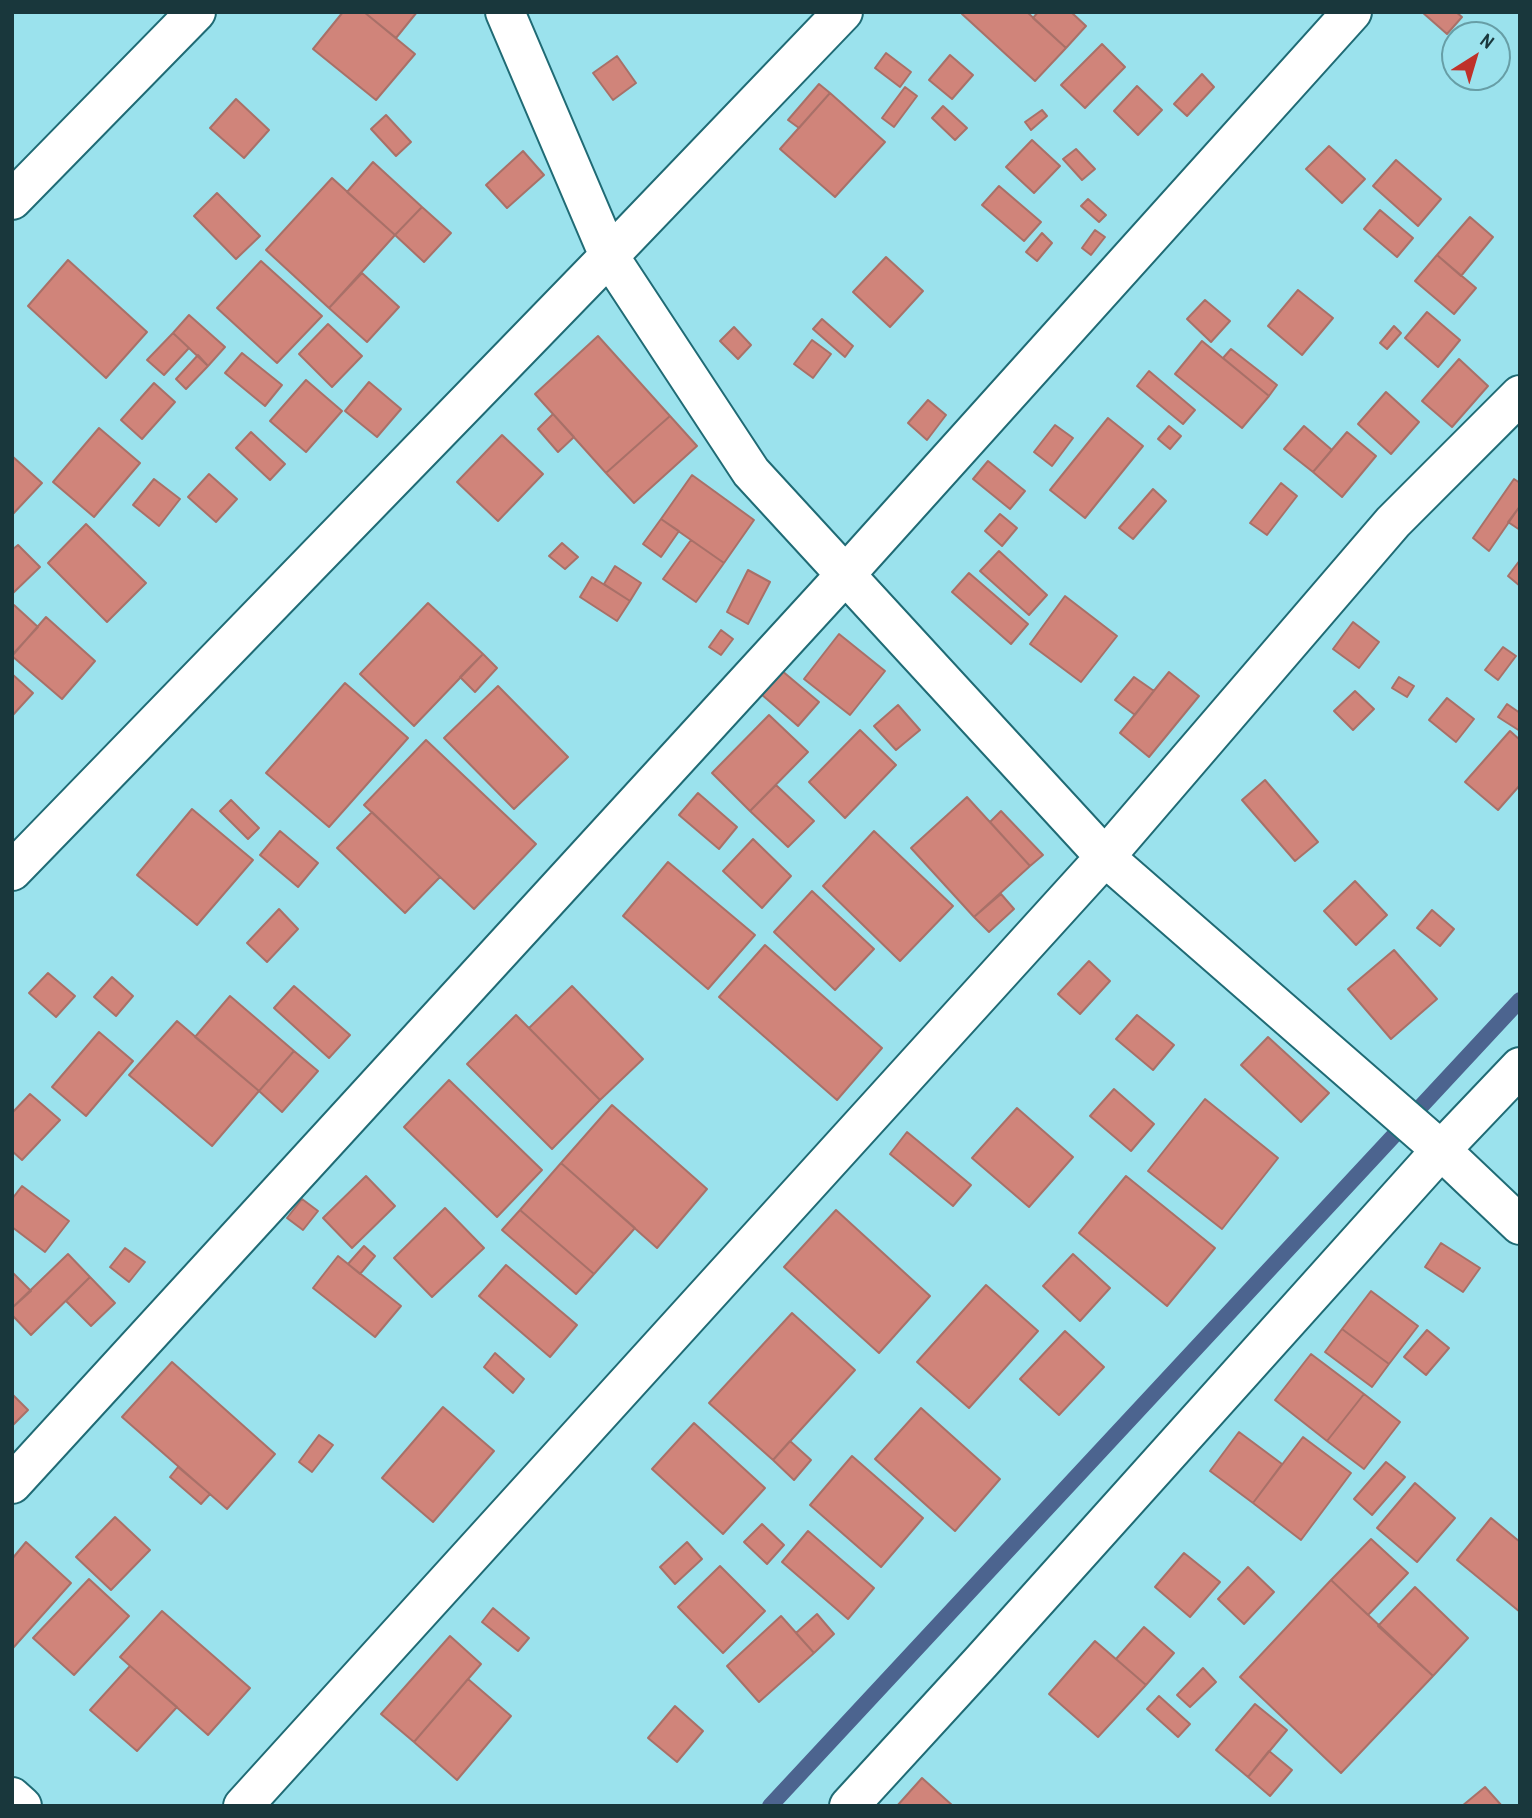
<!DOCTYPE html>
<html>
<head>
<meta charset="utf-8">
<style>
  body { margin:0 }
  #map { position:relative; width:1532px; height:1818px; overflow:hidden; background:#9be2ed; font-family:"Archivo Narrow",sans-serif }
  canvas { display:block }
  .frame { position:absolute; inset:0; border:14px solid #19373c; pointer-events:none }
  .north { position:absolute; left:1441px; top:21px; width:70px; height:70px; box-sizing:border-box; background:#9be2ed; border:2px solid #679ea6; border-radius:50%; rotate:37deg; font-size:19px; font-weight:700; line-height:28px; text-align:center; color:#19373c }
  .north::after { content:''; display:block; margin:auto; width:24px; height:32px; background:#bf312a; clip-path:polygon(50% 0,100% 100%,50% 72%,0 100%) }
</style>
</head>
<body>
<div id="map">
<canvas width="1532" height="1818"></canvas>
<div class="frame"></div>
<div class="north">N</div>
</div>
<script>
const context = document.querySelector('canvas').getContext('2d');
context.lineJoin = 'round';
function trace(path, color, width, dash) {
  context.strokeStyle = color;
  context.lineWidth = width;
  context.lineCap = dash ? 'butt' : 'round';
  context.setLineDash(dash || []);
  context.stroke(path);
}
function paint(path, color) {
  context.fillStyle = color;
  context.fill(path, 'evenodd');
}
trace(new Path2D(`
  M770,1806L1520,1000`), '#4c648f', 16);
const building = new Path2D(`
  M343,12H364L415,54L376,100L313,49Z
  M364,12H417L396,38Z
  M963,12H1027L1066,48L1035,81L962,14Z
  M1038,12H1071L1086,26L1066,48L1033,18Z
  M1422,12H1456L1462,17L1447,34Z
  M1102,44L1125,67L1085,108L1061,85Z
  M886,53L911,72L900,87L875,68Z
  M950,55L973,75L952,99L929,80Z
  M617,56L636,83L613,100L593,73Z
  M1202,74L1214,87L1187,116L1174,104Z
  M819,84L830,93L799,128L788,120Z
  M1137,86L1162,110L1138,135L1114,111Z
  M905,87L917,96L894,127L882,118Z
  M830,93L885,142L835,197L780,149Z
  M236,99L269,130L244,158L210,128Z
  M943,106L967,128L955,140L932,118Z
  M1042,110L1047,116L1031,130L1025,122Z
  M386,115L411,142L396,156L371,129Z
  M1032,140L1060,166L1034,193L1006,167Z
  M1329,146L1365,179L1342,203L1306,169Z
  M1076,149L1095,169L1082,180L1063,159Z
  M523,151L544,175L507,208L486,185Z
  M1396,160L1441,199L1418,226L1373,186Z
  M373,162L422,207L395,235L347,192Z
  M332,178L395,235L329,308L266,250Z
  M999,186L1041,222L1024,241L982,205Z
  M217,193L260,236L236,259L194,216Z
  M1088,199L1106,215L1099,222L1081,206Z
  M422,207L451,233L424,262L395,235Z
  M1380,210L1413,238L1397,257L1364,229Z
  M1470,217L1493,237L1461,276L1437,255Z
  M1095,230L1105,237L1091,255L1082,248Z
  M1042,233L1052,243L1037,261L1026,252Z
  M1437,255L1476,288L1454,314L1415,281Z
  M886,257L923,291L890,327L853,292Z
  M68,260L147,332L106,378L28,306Z
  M261,261L322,316L277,363L217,308Z
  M362,273L399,307L367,342L329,308Z
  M1298,290L1333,318L1302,355L1268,326Z
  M1205,300L1230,321L1211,342L1187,319Z
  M1427,312L1460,340L1438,367L1405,338Z
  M189,315L225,347L208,366L173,333Z
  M822,319L853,346L845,357L813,329Z
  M328,324L362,356L332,387L299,354Z
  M1394,326L1401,333L1387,349L1380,343Z
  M734,327L751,345L738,359L720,341Z
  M173,333L189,348L164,375L147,360Z
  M598,336L670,416L606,473L535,394Z
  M812,340L831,354L813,378L794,364Z
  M1202,341L1269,396L1242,428L1175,374Z
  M1231,349L1277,385L1269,396L1223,358Z
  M242,353L282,385L265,406L225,373Z
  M198,355L208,366L186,389L176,379Z
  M1459,359L1488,386L1452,427L1422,401Z
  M1149,371L1195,410L1183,424L1137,386Z
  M306,380L342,411L306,452L270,421Z
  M369,382L401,409L377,437L345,411Z
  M154,383L175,402L142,439L121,420Z
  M1386,392L1419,422L1391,454L1358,424Z
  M928,400L946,415L927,440L908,423Z
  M553,414L574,437L558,452L538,429Z
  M670,416L697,446L634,503L606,473Z
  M1108,418L1143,446L1085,518L1050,490Z
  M1055,425L1073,438L1052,466L1034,452Z
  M1169,426L1181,436L1170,449L1158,439Z
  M1304,426L1332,450L1313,472L1284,449Z
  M99,428L140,463L94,517L53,482Z
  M251,432L285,464L270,480L236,448Z
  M1347,432L1376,456L1342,497L1313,472Z
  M502,435L543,474L498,521L457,482Z
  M12,456L42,483L12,515Z
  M988,461L1025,491L1010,509L973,479Z
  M209,474L237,499L216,522L188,497Z
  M692,475L754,520L724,563L661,519Z
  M154,479L180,499L159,526L133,505Z
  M1514,479L1520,483V506L1489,551L1473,538Z
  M1281,483L1297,496L1267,535L1250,523Z
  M1153,489L1166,501L1133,539L1119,528Z
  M1520,506V530L1508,522Z
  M1000,514L1017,528L1002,546L985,531Z
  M661,519L679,531L661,557L643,544Z
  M86,524L146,583L107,622L48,563Z
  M691,540L724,563L696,602L663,579Z
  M562,543L578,557L565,569L549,556Z
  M18,545L40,567L12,594V550Z
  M999,551L1047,595L1029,615L980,571Z
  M1520,560V586L1508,576Z
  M615,566L641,583L630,601L604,584Z
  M748,570L770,582L748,624L727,612Z
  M969,573L1028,624L1011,644L952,592Z
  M592,577L630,601L617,621L580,597Z
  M1065,596L1117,636L1081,682L1030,644Z
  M428,603L483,654L414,726L360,674Z
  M14,605L38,627L12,655V607Z
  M46,617L95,661L62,699L12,656Z
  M1353,622L1379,642L1359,668L1333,649Z
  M721,630L733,639L721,655L709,647Z
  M839,634L885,671L850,715L804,679Z
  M1503,647L1516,656L1498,680L1485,670Z
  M483,654L497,668L475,692L460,677Z
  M781,670L819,702L798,726L761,694Z
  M1169,672L1199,696L1149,757L1120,733Z
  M12,674L33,693L12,716Z
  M1134,677L1154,691L1135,715L1115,700Z
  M1399,677L1414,686L1407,697L1392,688Z
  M345,683L408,738L329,827L266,773Z
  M498,686L568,757L514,809L444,738Z
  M1355,691L1374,709L1353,730L1334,711Z
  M1447,698L1474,719L1456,742L1429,720Z
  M1507,704L1520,713V731L1498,717Z
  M898,705L920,730L896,750L874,726Z
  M769,715L808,752L750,811L712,773Z
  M860,730L896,765L845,818L809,782Z
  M1510,731L1520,740V785L1498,810L1465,782Z
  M426,740L536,844L474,909L364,805Z
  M1265,780L1318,842L1295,861L1242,800Z
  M776,785L814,821L788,847L750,811Z
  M698,793L737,827L719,849L679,815Z
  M967,797L1030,866L974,917L911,848Z
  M231,800L259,828L248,839L220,811Z
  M192,809L253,860L197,925L137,875Z
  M1001,811L1043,855L1030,866L990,822Z
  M372,812L440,877L405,913L337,848Z
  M280,831L318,863L298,887L260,855Z
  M874,831L953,906L900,961L823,886Z
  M753,839L791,876L762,908L723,871Z
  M668,862L755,935L708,989L623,916Z
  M1355,881L1387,915L1356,945L1324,911Z
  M812,891L874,949L835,990L774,932Z
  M1001,894L1014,909L989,932L974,917Z
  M279,909L298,929L267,962L247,943Z
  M1432,910L1454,929L1440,946L1417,928Z
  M765,945L882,1048L837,1100L719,997Z
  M1394,950L1437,999L1391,1039L1348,989Z
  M1089,961L1110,981L1080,1014L1058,994Z
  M48,973L75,996L56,1017L29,993Z
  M112,977L133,996L116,1016L94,997Z
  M294,986L350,1035L329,1058L274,1008Z
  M572,986L643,1059L600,1100L529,1028Z
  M230,996L294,1051L259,1091L195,1037Z
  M516,1015L600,1100L552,1149L467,1064Z
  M1137,1015L1174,1045L1153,1070L1116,1039Z
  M177,1021L259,1091L212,1146L129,1075Z
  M99,1032L133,1061L86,1116L52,1087Z
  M1268,1037L1329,1093L1301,1122L1241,1065Z
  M294,1051L318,1071L282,1112L259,1091Z
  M449,1080L542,1170L497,1217L404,1127Z
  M1114,1089L1154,1124L1131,1151L1090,1116Z
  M30,1094L60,1120L22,1160L12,1151V1113Z
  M1205,1099L1278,1158L1222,1229L1148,1171Z
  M612,1105L707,1189L657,1248L561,1163Z
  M1017,1108L1073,1157L1029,1207L972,1158Z
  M907,1132L971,1185L953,1206L890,1154Z
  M561,1163L635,1228L594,1274L520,1210Z
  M366,1176L395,1206L352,1248L323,1218Z
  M1126,1176L1215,1248L1167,1306L1079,1233Z
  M22,1186L69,1221L45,1252L12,1227V1199Z
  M302,1199L318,1211L303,1230L287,1218Z
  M445,1208L484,1248L432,1297L394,1258Z
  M520,1210L594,1274L576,1294L502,1230Z
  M836,1210L930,1296L879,1353L784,1267Z
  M1441,1243L1480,1268L1463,1292L1425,1267Z
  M364,1246L375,1256L360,1274L348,1264Z
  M125,1248L145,1262L129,1282L110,1267Z
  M68,1254L90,1277L31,1335L12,1315V1308Z
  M1073,1254L1110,1288L1080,1321L1043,1286Z
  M338,1256L401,1306L375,1337L313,1288Z
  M506,1265L577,1325L550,1357L479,1296Z
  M12,1272L31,1291L12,1308Z
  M90,1277L115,1303L91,1326L66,1301Z
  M986,1285L1038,1331L969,1408L917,1362Z
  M1371,1291L1418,1326L1389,1364L1342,1329Z
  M792,1313L855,1370L773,1460L709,1403Z
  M1342,1329L1389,1364L1372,1387L1325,1352Z
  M1427,1330L1449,1348L1426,1375L1404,1357Z
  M1065,1331L1104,1367L1059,1415L1020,1379Z
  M495,1353L524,1379L513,1393L484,1367Z
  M1311,1354L1364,1394L1327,1441L1275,1400Z
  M172,1362L275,1454L227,1509L122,1417Z
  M12,1394L28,1410L12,1426Z
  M1364,1394L1400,1422L1364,1469L1327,1441Z
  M443,1407L494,1451L433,1522L382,1478Z
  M921,1408L1000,1479L955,1531L875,1459Z
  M694,1423L765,1488L723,1534L652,1469Z
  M1239,1432L1282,1464L1253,1503L1210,1471Z
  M319,1435L333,1445L312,1472L299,1462Z
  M1303,1437L1351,1473L1301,1540L1253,1503Z
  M790,1441L811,1460L794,1480L773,1460Z
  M852,1456L923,1518L881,1567L810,1505Z
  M1386,1462L1405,1477L1372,1515L1354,1499Z
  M178,1467L210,1494L201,1504L170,1477Z
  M1415,1483L1455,1518L1417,1562L1377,1528Z
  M115,1517L150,1550L111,1590L76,1557Z
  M1491,1518L1520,1542V1612L1457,1560Z
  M762,1524L784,1545L767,1564L744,1542Z
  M808,1531L874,1588L848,1619L782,1562Z
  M1371,1539L1408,1573L1368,1615L1331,1580Z
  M26,1542L71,1583L13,1648L12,1559Z
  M687,1542L702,1559L675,1584L660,1567Z
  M1184,1553L1220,1582L1190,1617L1155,1587Z
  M720,1566L765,1611L723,1653L678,1607Z
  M1248,1567L1274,1592L1244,1624L1218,1599Z
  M89,1579L129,1616L74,1675L33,1638Z
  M1331,1580L1433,1676L1341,1773L1240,1677Z
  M1415,1587L1468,1638L1433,1676L1378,1626Z
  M493,1608L529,1638L518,1651L482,1622Z
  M162,1611L250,1688L208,1735L120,1657Z
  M817,1614L834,1634L814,1653L796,1633Z
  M781,1616L814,1653L759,1702L727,1666Z
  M1144,1627L1174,1653L1146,1685L1116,1659Z
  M450,1636L481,1664L414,1742L381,1714Z
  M1095,1641L1146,1685L1098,1737L1049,1694Z
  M130,1666L177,1707L137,1751L90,1710Z
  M1203,1668L1216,1682L1190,1707L1177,1695Z
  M468,1679L511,1716L457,1780L414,1742Z
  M1159,1696L1190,1724L1178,1737L1147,1709Z
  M1255,1704L1287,1730L1248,1777L1216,1750Z
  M675,1706L703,1731L677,1762L648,1738Z
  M1269,1751L1292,1770L1270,1796L1248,1777Z
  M922,1778L953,1806H897Z
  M1485,1787L1502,1806H1462Z`);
paint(building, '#d0847a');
trace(building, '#a87068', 2);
const minor = new Path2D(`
  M505,12L609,256L751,472L1105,857L1441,1150L1520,1225
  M12,200L196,12
  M12,871L609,256L843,12
  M12,1484L846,574L1352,12
  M12,1797L22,1806
  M243,1806L1105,857L1393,522L1520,395
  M849,1806L981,1662L1441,1150L1520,1067`);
trace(minor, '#206b75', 42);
trace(minor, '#fff', 38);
</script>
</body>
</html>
